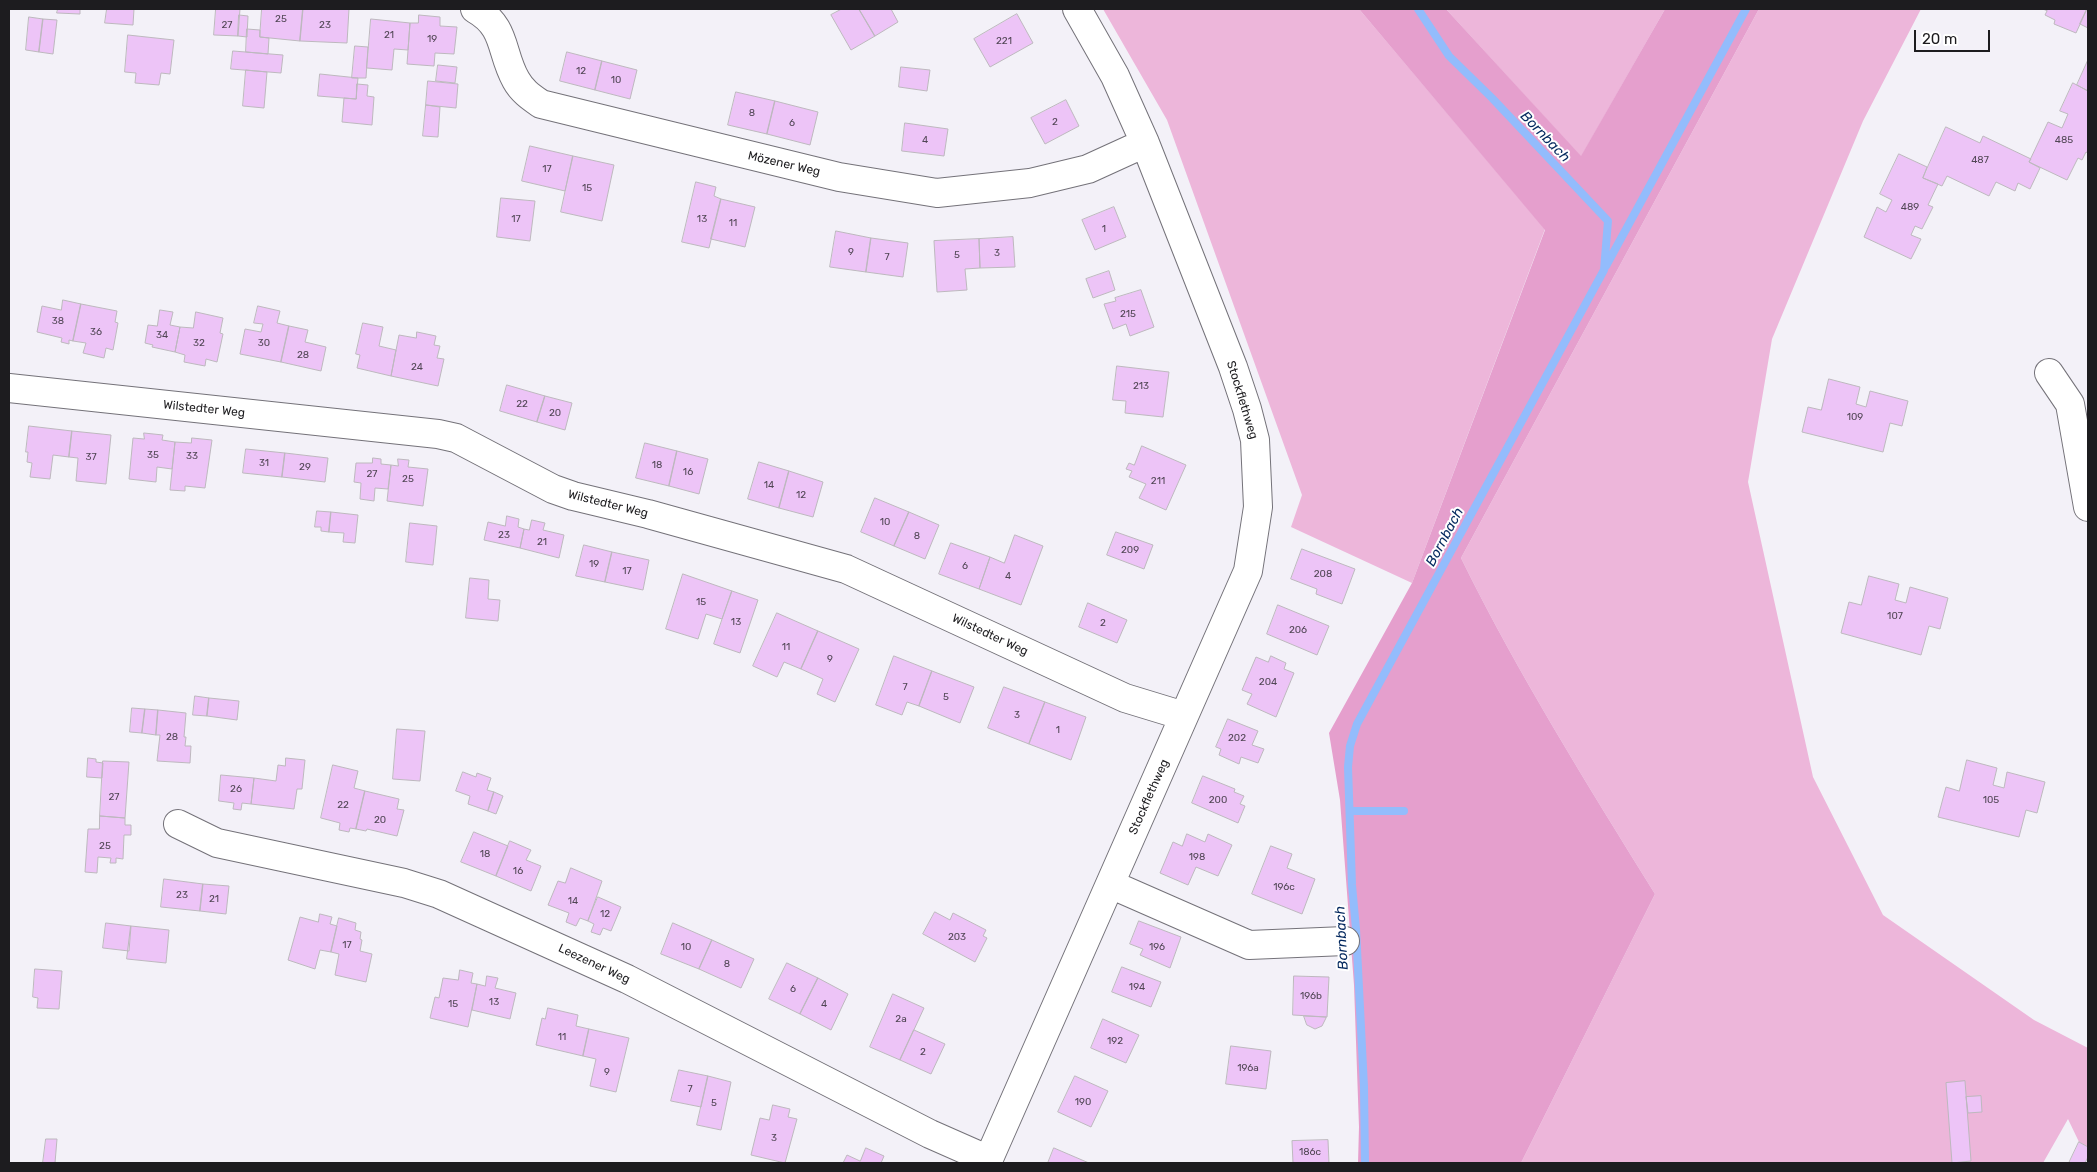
<!DOCTYPE html>
<html>
<head>
<meta charset="utf-8">
<style>
  body { margin:0 }
  #map { position:relative; width:2097px; height:1172px; overflow:hidden; background:#f3f1f8; font-family:Rubik,sans-serif }
  canvas { display:block }
  .frame { position:absolute; inset:0; border:10px solid #1d1c1f; pointer-events:none }
  .scale { position:absolute; left:1914px; top:30px; width:76px; height:22px; box-sizing:border-box; border:2px solid #1d1c1f; border-top:0; padding-left:6px; font-size:15px; line-height:18px; white-space:nowrap; color:#1d1c1f; -webkit-text-stroke:4px #fff; paint-order:stroke }
</style>
</head>
<body>
<div id="map">
<canvas width="2097" height="1172"></canvas>
<div class="frame"></div>
<div class="scale">20 m</div>
</div>
<script>
const context = document.querySelector('canvas').getContext('2d');
context.lineJoin = 'round';
function paint(path, color) {
  context.fillStyle = color;
  context.fill(path, 'evenodd');
}
function trace(path, color, width, dash) {
  context.strokeStyle = color;
  context.lineWidth = width;
  context.lineCap = dash ? 'butt' : 'round';
  context.setLineDash(dash || []);
  context.stroke(path);
}
function write(font, color, halo, rows, align = 'center') {
  context.font = font + ' Rubik,sans-serif';
  context.lineWidth = 4;
  context.setLineDash([]);
  context.textBaseline = 'middle';
  context.strokeStyle = halo;
  context.fillStyle = color;
  for (const [text, x, y, turn = 0] of rows) {
    context.save();
    context.translate(x, y);
    context.rotate((+turn || 0) * Math.PI / 180);
    context.textAlign = isNaN(turn) ? turn : align;
    if (halo) context.strokeText(text, 0, 0);
    context.fillText(text, 0, 0);
    context.restore();
  }
}
paint(new Path2D(`
  M1103,9H1359L1545,229L1412,583L1291,527L1302,495L1167,120Z
  M1446,9H1665L1581,157Z
  M1759,9H1921L1863,121L1772,339L1748,482L1813,777L1883,915L2034,1020L2088,1048V1147L2079,1142L2068,1119L2043,1163H1521L1655,894C1587,784 1518,674 1461,558Z`), '#edb6da');
paint(new Path2D(`
  M1359,9H1446L1581,156L1665,9H1759L1461,558C1518,674 1587,784 1655,894L1521,1163H1358L1359,1127L1354,985L1340,800L1329,733L1412,583L1545,230Z`), '#e59fcd');
trace(new Path2D(`
  M1606,266L1746,9
  M1350,811H1404
  M1365,1163L1364,1087L1356,929L1352,885L1348,767L1350,746L1357,724L1604,270L1608,221L1492,98L1449,56L1418,9`), '#93bcfc', 8);
const building = new Path2D(`
  M58,9H80V14L57,13Z
  M107,9H134L133,25L105,23Z
  M216,9H240L238,36L214,35Z
  M262,9H303L300,41L260,37Z
  M303,9H349L347,43L300,41Z
  M842,9H859L875,36L851,50L831,15Z
  M859,9H891L898,22L875,36Z
  M2043,9H2087L2076,33L2054,24L2055,20L2045,15L2047,11Z
  M2087,9H2088V28L2080,24Z
  M1017,14L1033,43L990,67L974,39Z
  M239,15L248,16L247,37L238,36Z
  M419,15L440,17V26L457,27L454,54L435,53L434,66L407,64L410,23H418Z
  M29,17L43,19L39,52L26,50Z
  M43,19L57,20L53,54L39,52Z
  M371,19L410,23L408,50L394,49L392,70L367,68Z
  M247,29L260,30V37L269,38L268,54L246,52Z
  M128,35L174,40L170,74L161,73L159,85L135,83L136,73L125,72Z
  M355,46L368,47L366,78H352Z
  M233,51L283,55L281,73L231,69Z
  M567,52L602,61L595,90L560,81Z
  M2088,60V91L2077,85Z
  M602,61L637,70L630,99L595,90Z
  M438,65L457,67L455,83L436,81Z
  M901,67L930,70L927,91L899,87Z
  M246,70L267,72L264,108L243,106Z
  M320,74L358,78L356,99L318,96Z
  M428,81L458,84L456,108L426,105Z
  M2073,83L2088,91V153L2086,152L2082,160L2078,158L2067,180L2029,162L2048,122L2062,128L2068,114L2060,111Z
  M357,84L368,85L367,96L374,97L372,125L342,122L344,98L356,99Z
  M736,92L775,101L767,134L728,125Z
  M1066,100L1079,126L1045,144L1031,118Z
  M775,101L818,112L810,145L767,134Z
  M426,105L440,107L438,137L423,136Z
  M905,123L948,129L944,156L902,151Z
  M1946,127L1980,143L1983,136L2031,159L2029,162L2040,168L2030,189L2018,183L2015,191L1996,182L1989,196L1947,176L1942,186L1923,178Z
  M530,146L573,156L565,191L522,181Z
  M1899,154L1927,167L1923,178L1938,184L1928,205L1933,207L1922,229L1915,226L1911,235L1921,239L1911,259L1864,237L1877,207L1886,212L1892,200L1880,194Z
  M573,156L614,165L602,221L561,212Z
  M696,182L716,187L714,196L721,199L709,248L682,242Z
  M501,198L535,201L530,241L497,237Z
  M721,199L755,207L745,247L711,239Z
  M1114,207L1126,237L1095,250L1082,220Z
  M836,231L871,238L866,272L830,267Z
  M1013,237L1015,267L980,268L979,239Z
  M871,238L908,243L903,277L866,272Z
  M979,239L980,268L965,269L967,290L937,292L934,241Z
  M1109,271L1115,290L1093,298L1086,279Z
  M1141,290L1154,327L1130,336L1126,324L1113,329L1104,304L1116,301L1115,298Z
  M63,300L81,304L73,341L69,340V344L61,342L62,338L37,332L42,306L61,310Z
  M81,304L117,311L115,322L118,323L113,350L106,348L104,358L83,353L86,343L73,341Z
  M258,306L280,311L277,323L289,326L281,362L240,354L245,329L261,332L263,324L254,323Z
  M160,310L173,312L170,325L180,327L175,352L152,347L153,345L145,343L148,325L157,326Z
  M196,312L223,318L220,333L223,334L217,362L206,359L205,366L184,362L185,355L175,352L180,327L193,328Z
  M363,323L383,327L379,346L396,350L391,376L357,368L360,355L356,354Z
  M289,326L308,330L305,342L326,347L321,371L281,362Z
  M417,332L436,336L434,345L440,346L437,358L444,359L438,386L391,376L399,335L416,338Z
  M1117,366L1169,372L1163,417L1125,413L1126,401L1113,400Z
  M1829,379L1860,387L1856,404L1866,407L1870,391L1908,401L1902,426L1890,423L1883,452L1802,432L1808,407L1821,410Z
  M507,385L545,396L537,422L500,411Z
  M545,396L572,403L565,430L537,422Z
  M29,426L72,431L69,457L53,455L50,479L30,477L32,463L27,462L28,452H26Z
  M72,431L111,435L106,484L76,481L78,458L69,457Z
  M144,433L163,435L162,440L175,442L172,469L157,467L156,482L129,479L133,438L144,439Z
  M192,438L212,440L205,488L185,486V491L170,490L175,442L191,443Z
  M645,443L677,451L669,486L636,478Z
  M1142,446L1186,465L1166,510L1139,498L1146,484L1129,477L1132,471L1126,469L1129,463L1134,465Z
  M246,449L285,453L282,477L243,473Z
  M677,451L708,459L699,494L669,486Z
  M285,453L328,458L325,482L282,477Z
  M373,458L381,459V464L391,465L388,489L375,488L374,501L360,499L361,483L354,482L356,463H372Z
  M398,459L409,460L408,467L428,469L423,506L387,501L391,465L398,466Z
  M759,462L789,471L779,508L748,499Z
  M789,471L823,482L813,517L779,508Z
  M875,498L909,512L894,546L861,532Z
  M317,511L331,512L329,532L321,531V527H315Z
  M331,512L358,515L355,543L343,542L344,533L329,532Z
  M909,512L939,525L925,559L894,546Z
  M507,516L519,519L518,527L524,529L520,548L484,540L488,522L505,526Z
  M532,520L545,523L543,530L564,535L559,558L520,548L524,529L529,530Z
  M410,523L437,526L433,565L406,562Z
  M1116,532L1153,545L1144,569L1107,555Z
  M1015,535L1043,546L1021,605L979,589L990,557L1004,563Z
  M951,543L990,557L979,589L939,574Z
  M584,545L612,552L605,582L576,576Z
  M1302,549L1355,569L1342,604L1316,594L1317,589L1291,579Z
  M612,552L649,560L643,590L605,582Z
  M683,574L732,591L722,619L706,614L698,639L666,629Z
  M1869,576L1899,584L1895,600L1906,603L1910,587L1948,598L1940,629L1929,626L1921,655L1841,633L1849,602L1861,605Z
  M470,578L489,580L488,599L500,600L498,621L466,618Z
  M732,591L758,600L740,653L714,644Z
  M1088,603L1127,620L1117,643L1079,627Z
  M1278,605L1329,626L1317,655L1267,634Z
  M777,613L818,631L801,669L784,662L777,677L753,666Z
  M818,631L859,649L835,702L817,694L823,679L801,669Z
  M894,656L932,671L919,706L907,702L902,715L876,705Z
  M1271,656L1286,663L1284,669L1294,673L1276,717L1247,704L1252,694L1242,690L1256,657L1268,662Z
  M932,671L974,687L960,723L919,706Z
  M1004,687L1045,702L1029,744L988,728Z
  M195,696L209,698L207,716L193,715Z
  M209,698L239,701L237,720L207,716Z
  M1045,702L1086,717L1071,760L1029,744Z
  M132,708L145,709L142,733L130,732Z
  M145,709L158,710L156,735L142,733Z
  M158,710L186,713L184,737H186L185,746H191L190,763L157,761L160,735H156Z
  M1228,719L1258,731L1252,745L1264,749L1258,763L1241,757L1239,764L1219,755L1221,749L1216,747Z
  M397,729L425,731L420,781L393,779Z
  M88,758L96,759V762L103,763L102,778L87,777Z
  M286,758L305,760L302,789H297L294,809L251,804L254,778L276,781L278,765L285,766Z
  M1967,760L1997,768L1993,785L2004,788L2007,772L2045,782L2037,813L2026,810L2019,837L1938,817L1946,787L1959,791Z
  M103,761L129,762L125,818L100,816Z
  M333,765L358,771L354,788L365,791L356,829L350,828L349,832L339,830L340,823L321,818Z
  M463,772L476,777L477,773L491,778L487,790L494,792L488,811L468,804L470,796L456,791Z
  M221,775L254,778L251,804L242,803L241,810L233,809L234,803L219,801Z
  M1203,776L1235,789L1234,792L1244,796L1240,804L1245,806L1238,823L1192,803Z
  M365,791L399,799L397,809L404,810L397,836L367,829L366,831L356,829Z
  M494,792L503,796L496,814L488,811Z
  M100,816L125,818V825H131V835H124L123,859L116,858V863H110L111,858L98,857L97,873L85,872L88,829H99Z
  M474,832L508,846L496,876L461,862Z
  M1187,834L1205,842L1208,834L1232,845L1218,876L1196,867L1188,885L1160,873L1173,842L1182,846Z
  M510,841L531,850L526,860L541,866L531,891L496,876Z
  M1271,846L1292,854L1287,868L1315,879L1302,914L1252,894Z
  M571,868L602,881L588,921L580,918L576,926L566,922L569,913L548,905L558,881L565,883Z
  M164,879L203,884L200,911L161,907Z
  M203,884L229,886L226,914L200,911Z
  M598,897L621,907L611,931L603,928L600,935L591,932L594,924L588,921Z
  M935,912L950,920L953,913L986,930L983,936L987,938L975,962L923,934Z
  M320,914L332,917L330,924L337,926L331,952L320,950L315,969L288,960L300,917L318,922Z
  M339,918L356,923L355,930L361,932L360,939L362,940L360,951L372,954L366,982L335,975L339,954L331,952Z
  M1139,921L1181,937L1170,968L1140,955L1143,949L1130,944Z
  M106,923L131,926L129,951L103,948Z
  M673,923L712,940L699,969L661,954Z
  M131,926L169,930L166,963L127,959Z
  M712,940L754,959L741,988L699,969Z
  M787,963L818,978L800,1014L769,999Z
  M1122,967L1161,982L1151,1007L1112,992Z
  M35,969L62,971L59,1009L37,1008L38,998L33,997Z
  M460,970L473,973L471,983L477,984L468,1027L430,1018L435,997L439,998L443,978L458,980Z
  M487,976L498,978L495,988L516,993L510,1019L472,1010L477,984L485,986Z
  M1294,976L1329,977L1327,1017L1293,1015Z
  M818,978L848,994L831,1030L800,1014Z
  M893,994L924,1008L900,1060L870,1047Z
  M548,1008L578,1015L576,1026L589,1029L583,1056L536,1045L542,1018L545,1019Z
  M1304,1016L1326,1017V1018L1322,1026L1315,1029L1307,1025Z
  M1103,1019L1139,1035L1126,1063L1091,1048Z
  M589,1029L629,1038L616,1092L590,1086L596,1059L583,1056Z
  M914,1030L945,1044L931,1074L900,1060Z
  M1231,1046L1271,1051L1266,1089L1226,1084Z
  M679,1070L708,1076L701,1107L671,1101Z
  M708,1076L731,1082L721,1130L697,1125Z
  M1075,1076L1108,1091L1091,1127L1058,1112Z
  M1965,1081L1971,1161L1952,1163L1946,1083Z
  M1981,1096L1982,1112L1968,1113L1966,1097Z
  M773,1105L790,1109L788,1117L797,1119L785,1163L751,1155L760,1118L769,1120Z
  M46,1139H57L55,1163H43Z
  M1328,1140L1329,1163H1293L1292,1141Z
  M2079,1142L2088,1147V1157L2085,1163H2069Z
  M866,1148L884,1156L881,1163H843L847,1155L860,1161Z
  M1054,1148L1089,1163H1048Z`);
paint(building, '#edc4f7');
trace(building, '#bdb8be', 1);
const minor = new Path2D(`
  M475,9C507,27 500,52 516,80C522,91 531,97 541,104L839,177L937,193L1030,183L1088,169L1145,143
  M2049,373L2070,404L2088,507
  M9,388L438,434L456,438L553,489L573,496L648,514L846,569L1125,698L1184,716
  M178,824L217,843L404,883L439,894L627,979L930,1134L989,1160
  M1110,884L1249,945L1345,941
  M987,1163L1248,571L1258,507L1255,440L1247,409L1233,367L1145,143L1115,76L1077,9`);
trace(minor, '#747279', 30);
trace(minor, '#fff', 28);
write('10px', '#514655', null, [
  ["25",281,19],
  ["27",227,25],
  ["23",325,25],
  ["21",389,35],
  ["19",432,39],
  ["221",1004,41],
  ["12",581,71],
  ["10",616,80],
  ["8",752,113],
  ["2",1055,122],
  ["6",792,123],
  ["4",925,140],
  ["485",2064,140],
  ["487",1980,160],
  ["17",547,169],
  ["15",587,188],
  ["489",1910,207],
  ["17",516,219],
  ["13",702,219],
  ["11",733,223],
  ["1",1104,229],
  ["9",851,252],
  ["3",997,253],
  ["5",957,255],
  ["7",887,257],
  ["215",1128,314],
  ["38",58,321],
  ["36",96,332],
  ["34",162,335],
  ["32",199,343],
  ["30",264,343],
  ["28",303,355],
  ["24",417,367],
  ["213",1141,386],
  ["22",522,404],
  ["20",555,413],
  ["109",1855,417],
  ["35",153,455],
  ["33",192,456],
  ["37",91,457],
  ["31",264,463],
  ["18",657,465],
  ["29",305,467],
  ["16",688,472],
  ["27",372,474],
  ["25",408,479],
  ["211",1158,481],
  ["14",769,485],
  ["12",801,495],
  ["10",885,522],
  ["23",504,535],
  ["8",917,536],
  ["21",542,542],
  ["209",1130,550],
  ["19",594,564],
  ["6",965,566],
  ["17",627,571],
  ["208",1323,574],
  ["4",1008,576],
  ["15",701,602],
  ["107",1895,616],
  ["13",736,622],
  ["2",1103,623],
  ["206",1298,630],
  ["11",786,647],
  ["9",830,659],
  ["204",1268,682],
  ["7",905,687],
  ["5",946,697],
  ["3",1017,715],
  ["1",1058,730],
  ["28",172,737],
  ["202",1237,738],
  ["26",236,789],
  ["27",114,797],
  ["200",1218,800],
  ["105",1991,800],
  ["22",343,805],
  ["20",380,820],
  ["25",105,846],
  ["18",485,854],
  ["198",1197,857],
  ["16",518,871],
  ["196c",1284,887],
  ["23",182,895],
  ["21",214,899],
  ["14",573,901],
  ["12",605,914],
  ["203",957,937],
  ["17",347,945],
  ["10",686,947],
  ["196",1157,947],
  ["8",727,964],
  ["194",1137,987],
  ["6",793,989],
  ["196b",1311,996],
  ["13",494,1002],
  ["15",453,1004],
  ["4",824,1004],
  ["2a",901,1019],
  ["11",562,1037],
  ["192",1115,1041],
  ["2",923,1052],
  ["196a",1248,1068],
  ["9",607,1072],
  ["7",690,1089],
  ["190",1083,1102],
  ["5",714,1103],
  ["3",774,1138],
  ["186c",1310,1152]
]);
write('12px', '#1d1c1f', '#fff', [
  ["Mözener Weg",784,164,13],
  ["Stockflethweg",1242,400,73],
  ["Wilstedter Weg",204,409,6],
  ["Wilstedter Weg",608,504,14],
  ["Wilstedter Weg",990,635,25],
  ["Stockflethweg",1149,797,-66],
  ["Leezener Weg",594,964,25]
]);
write('italic 14px', '#03285e', '#fff', [
  ["Bornbach",1545,137,46],
  ["Bornbach",1445,537,-62],
  ["Bornbach",1342,938,-93]
]);
</script>
</body>
</html>
